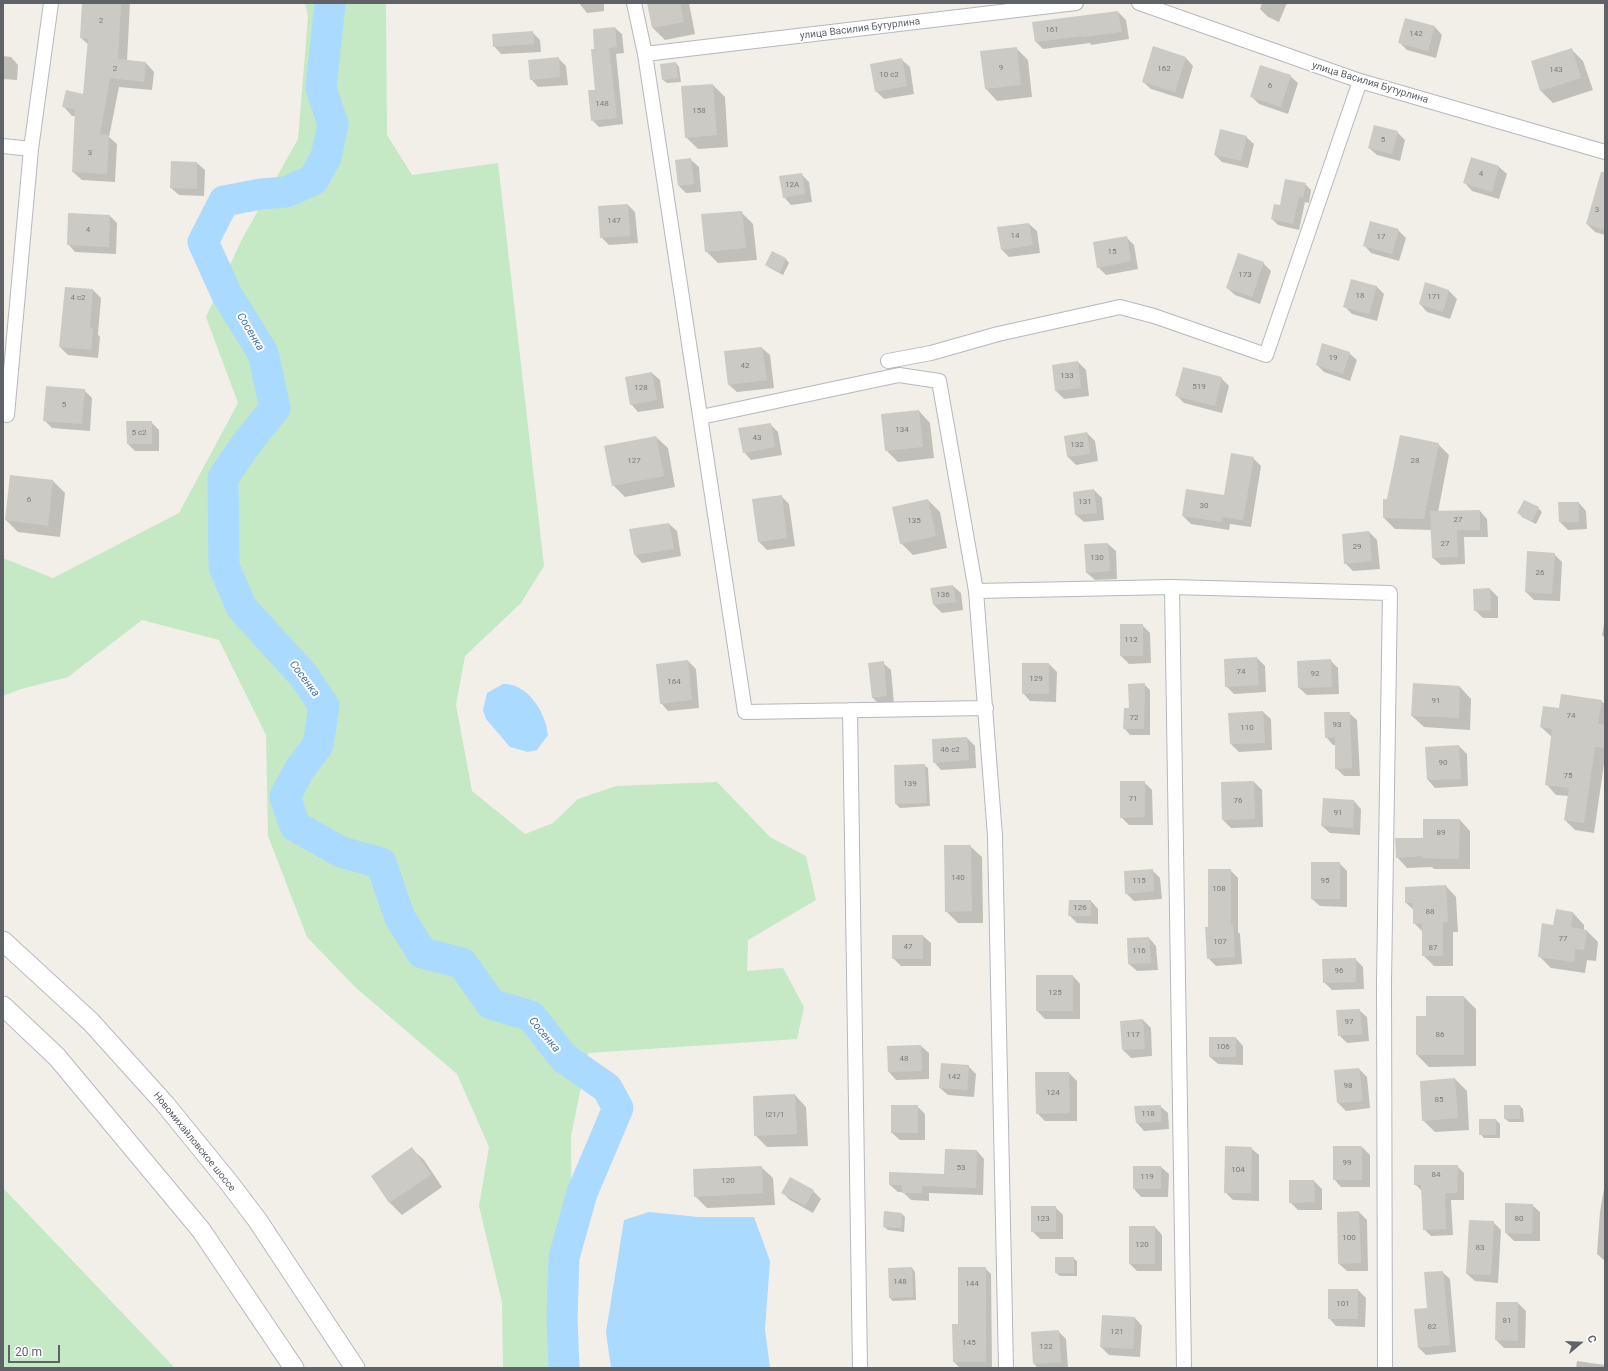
<!DOCTYPE html>
<html>
<head>
<meta charset="utf-8">
<style>
  body { margin:0 }
  #map { position:relative; width:1608px; height:1371px; overflow:hidden; background:#f1efe8; font-family:Roboto,sans-serif }
  canvas { display:block }
  .frame { position:absolute; inset:0; border:4px solid #5f6368; pointer-events:none }
  .north { position:absolute; left:1560px; top:1323px; width:40px; height:40px; -webkit-text-stroke:3px #fff; paint-order:stroke; rotate:71deg; font-size:11px; font-weight:700; line-height:16px; text-align:center; color:#5f6368 }
  .north::after { content:''; display:block; margin:auto; width:14px; height:18px; background:#5f6368; clip-path:polygon(50% 0,100% 100%,50% 72%,0 100%) }
  .scale { position:absolute; left:8px; top:1345px; width:52px; height:18px; box-sizing:border-box; border:2px solid #5f6368; border-top:0; padding-left:5px; font-size:12px; line-height:14px; white-space:nowrap; color:#5f6368; -webkit-text-stroke:3px #fff; paint-order:stroke }
</style>
</head>
<body>
<div id="map">
<canvas width="1608" height="1371"></canvas>
<div class="frame"></div>
<div class="north">С</div>
<div class="scale">20 m</div>
</div>
<script>
const context = document.querySelector('canvas').getContext('2d');
context.lineJoin = 'round';
function paint(path, color) {
  context.fillStyle = color;
  context.fill(path, 'evenodd');
}
function trace(path, color, width, dash) {
  context.strokeStyle = color;
  context.lineWidth = width;
  context.lineCap = dash ? 'butt' : 'round';
  context.setLineDash(dash || []);
  context.stroke(path);
}
function write(font, color, halo, rows, align = 'center') {
  context.font = font + ' Roboto,sans-serif';
  context.lineWidth = 4;
  context.setLineDash([]);
  context.textBaseline = 'middle';
  context.strokeStyle = halo;
  context.fillStyle = color;
  for (const [text, x, y, turn = 0] of rows) {
    context.save();
    context.translate(x, y);
    context.rotate((+turn || 0) * Math.PI / 180);
    context.textAlign = isNaN(turn) ? turn : align;
    if (halo) context.strokeText(text, 0, 0);
    context.fillText(text, 0, 0);
    context.restore();
  }
}
paint(new Path2D(`
  M305,3H386L387,135L412,175L498,163L544,566L521,603L465,656L456,705L472,791L525,834L553,823L578,799L616,786L717,782L770,837L806,856L816,900L748,940L747,971L783,968L804,1007L797,1039L588,1053L571,1136L572,1359L574,1368H503L502,1302L479,1206L489,1147L457,1074L355,987L307,937L268,836L266,735L219,640L142,620L68,677L21,689L3,696V558L53,578L179,513L238,403L206,317L242,239L298,139L308,17Z
  M3,1188L175,1368H3Z`), '#c5e8c5');
paint(new Path2D(`
  M503,684C528,683 546,713 548,735L537,750L528,752L510,747L486,719L483,710L487,693Z
  M649,1212L698,1217H754L770,1261L765,1329L770,1368H611L606,1332L624,1220Z`), '#aadaff');
paint(new Path2D(`
  M83,3H130L127,61L146,63L154,72L152,90L119,87L109,137L117,144L115,182L82,180L73,172L76,116H72L64,107L84,95L89,45L81,38Z
  M579,3H604V11L587,13Z
  M648,3H689L695,34L665,40L653,28Z
  M863,3H876L865,4Z
  M1262,3H1287L1279,22L1268,17L1260,9Z
  M1118,12L1126,20L1129,39L1091,45L1090,43L1043,49L1035,41Z
  M1435,27L1442,35L1436,58L1407,50L1399,42Z
  M615,28L622,34L624,53L616,54L623,124L599,127L592,120L596,91L595,50Z
  M532,32L540,40L541,52L501,54L494,46Z
  M1016,48L1028,60L1032,97L997,101L986,89L981,52Z
  M1571,49L1583,61L1593,90L1553,103L1541,91L1532,62Z
  M3,56L11,57L18,65L17,80L3,79Z
  M558,58L566,66L568,85L538,87L531,79Z
  M1186,58L1193,66L1183,99L1151,89L1143,82Z
  M902,60L910,67L914,94L884,99L876,91Z
  M676,63L679,67L681,82L667,83L663,80Z
  M1290,76L1298,83L1288,114L1259,104L1251,96Z
  M713,85L725,97L728,147L698,149L686,137Z
  M1397,132L1405,140L1400,161L1377,155L1369,148Z
  M1246,137L1254,144L1248,168L1222,162L1215,155Z
  M1472,159L1499,167L1507,174L1499,199L1472,191L1465,183Z
  M691,160L699,167L701,192L686,193L678,185Z
  M172,162L197,163L205,170L204,196L179,195L171,188Z
  M801,174L809,182L812,202L791,205L784,197Z
  M1305,184L1311,190L1309,203L1305,202L1299,230L1278,225L1272,219L1281,206Z
  M1605,197V235L1595,232L1587,224Z
  M628,205L635,212L638,243L609,245L601,237Z
  M741,212L753,224L757,260L718,263L706,251Z
  M110,216L117,223L116,254L75,252L68,244Z
  M1029,224L1037,231L1040,253L1009,257L1001,249Z
  M1398,230L1406,238L1399,261L1371,253L1364,245Z
  M1126,237L1134,245L1138,269L1106,275L1098,267Z
  M772,253L786,259L789,263L783,275L770,268L766,265Z
  M1263,263L1271,271L1260,304L1235,295L1227,288Z
  M1426,284L1449,291L1457,299L1450,319L1427,312L1420,304Z
  M1376,286L1384,294L1377,321L1352,314L1344,306Z
  M93,290L101,298L98,334L100,337L98,358L68,355L60,347Z
  M762,348L770,355L774,388L737,392L729,385Z
  M1349,353L1357,360L1350,381L1324,372L1317,365Z
  M1078,362L1086,370L1089,396L1064,399L1056,391L1053,366Z
  M652,373L660,380L664,408L638,412L631,404Z
  M1221,378L1229,386L1222,413L1184,403L1176,395Z
  M84,390L92,398L90,431L52,428L44,420Z
  M919,411L930,423L934,458L898,462L886,450Z
  M151,422L159,430V451H135L128,444Z
  M770,424L778,432L782,455L751,460L744,452Z
  M1087,433L1095,441L1098,461L1076,465L1068,457L1065,437Z
  M656,437L668,448L675,487L625,497L613,485L605,446Z
  M1438,444L1449,455L1438,512L1480,511L1487,519L1488,537H1464L1465,564L1441,565L1433,558L1432,530L1395,529L1384,518L1388,500Z
  M1253,458L1261,466L1251,527L1230,524L1229,530L1191,524L1183,516L1225,496Z
  M11,476L53,481L65,493L60,537L18,532L6,520Z
  M1094,490L1102,498L1104,520L1084,522L1076,515Z
  M781,496L789,504L795,546L767,550L759,542Z
  M928,500L940,512L947,548L913,555L901,543Z
  M1579,503L1586,511L1587,529L1568,530L1560,522Z
  M1538,508L1542,512L1536,524L1522,517L1519,513Z
  M669,524L677,531L681,556L642,563L635,555L631,530Z
  M1369,532L1377,540L1380,569L1353,571L1345,563Z
  M1108,544L1116,551L1117,579L1095,580L1087,573Z
  M1554,554L1562,562L1560,601L1534,600L1526,592Z
  M953,586L961,593L963,610L942,613L934,605L932,589Z
  M1490,589L1498,597V618H1483L1475,610Z
  M1605,619V638L1602,635Z
  M1142,625L1150,633L1151,663L1129,664L1121,656Z
  M1257,658L1265,666L1266,692L1234,694L1226,686Z
  M1330,660L1338,668L1339,694L1307,695L1299,688Z
  M688,661L696,669L699,708L668,711L661,703Z
  M883,663L891,670L894,704L880,705L872,697Z
  M1023,664H1049L1057,672L1056,702L1030,701L1023,693Z
  M1144,684L1150,690V735H1130L1124,728L1130,709Z
  M1460,687L1471,699L1470,730L1424,727L1412,716Z
  M1601,701L1605,704V757L1594,833L1575,830L1565,820L1569,796L1556,795L1546,784L1552,737L1541,727L1560,709Z
  M1263,712L1271,719L1272,750L1239,752L1231,744Z
  M1349,713L1357,720L1360,776H1344L1336,768V745H1333L1326,737Z
  M967,738L975,746L976,768L941,770L934,762Z
  M1459,746L1467,754L1468,786L1435,788L1428,780Z
  M924,765L928,768L930,806L900,808L896,804L895,766Z
  M1144,782L1152,790L1153,825H1129L1121,817Z
  M1254,782L1262,790L1263,827L1231,828L1223,820Z
  M1354,801L1361,809L1360,835L1330,833L1322,826Z
  M1460,820L1470,831V869H1434L1432,867L1407,868L1397,857L1424,839Z
  M970,846L982,857L983,923H958L946,911Z
  M1339,863L1347,871V907L1320,906L1312,899Z
  M1152,870L1160,878L1162,899L1134,901L1126,893Z
  M1230,870L1238,878V932L1240,934L1242,964L1216,966L1208,958L1209,928Z
  M1446,886L1456,897L1458,932H1453V966H1434L1423,955V932L1414,923V910L1406,903Z
  M1091,901L1098,909V924L1077,923L1070,916Z
  M1573,913L1584,925V930L1587,931L1598,942L1596,961L1587,960L1585,973L1551,968L1539,956L1554,926Z
  M893,936H923L931,943V966H901L893,958Z
  M1149,938L1156,946L1158,970L1137,971L1129,964Z
  M1355,959L1363,967L1364,989L1332,990L1324,982Z
  M1037,976H1073L1080,984V1019H1045L1037,1011Z
  M1464,997L1476,1009V1066L1429,1067L1417,1055L1428,1017Z
  M1359,1010L1367,1017L1369,1041L1347,1043L1339,1035Z
  M1143,1020L1151,1028L1152,1056L1131,1058L1123,1050L1122,1022Z
  M1236,1038L1243,1046V1065L1218,1064L1210,1057Z
  M921,1046L929,1053V1079L896,1080L889,1072Z
  M968,1066L976,1074L974,1097L948,1095L940,1088Z
  M1359,1069L1367,1077L1370,1108L1346,1111L1338,1103L1335,1071Z
  M1036,1073H1069L1077,1081V1121H1045L1037,1113Z
  M1455,1079L1467,1091L1469,1130L1435,1132L1423,1120Z
  M795,1095L806,1107L808,1146L767,1147L755,1135Z
  M917,1106L925,1114V1140H900L892,1133Z
  M1160,1106L1168,1113L1169,1129L1144,1131L1137,1123Z
  M1520,1106L1523,1109L1524,1122H1509L1505,1119Z
  M1480,1120H1496L1500,1124V1138H1484L1480,1134Z
  M1362,1147L1370,1155V1187H1341L1334,1179Z
  M1251,1148L1259,1155V1201L1233,1200L1225,1192Z
  M412,1149L424,1160L442,1187L402,1215L390,1203L372,1176Z
  M977,1151L984,1159L983,1195L929,1193V1201L911,1200L903,1192H898L890,1185L945,1175Z
  M1457,1166L1464,1173V1200H1451L1453,1235L1431,1236L1424,1229L1422,1191L1415,1184Z
  M761,1167L773,1178L775,1205L707,1208L695,1196Z
  M1161,1167L1169,1174L1168,1197H1141L1134,1189Z
  M790,1179L813,1191L821,1199L813,1213L790,1200L783,1193Z
  M1314,1181L1322,1189V1210H1298L1290,1202Z
  M1605,1183V1261L1597,1254L1600,1212Z
  M1532,1205L1540,1212V1241H1514L1506,1233Z
  M1055,1207L1063,1215V1239H1040L1032,1231Z
  M1359,1212L1367,1220L1368,1271H1347L1339,1264Z
  M902,1214L905,1217L904,1232L888,1230L884,1227Z
  M1493,1222L1501,1230L1498,1283L1475,1281L1467,1274Z
  M1155,1227L1162,1235V1271H1137L1130,1264Z
  M1073,1258L1077,1261V1276H1060L1056,1273Z
  M912,1268L915,1272L916,1300L893,1301L890,1298Z
  M985,1268L991,1274L992,1367L960,1368L954,1362L959,1325Z
  M1442,1272L1450,1279L1456,1352L1426,1355L1419,1348L1428,1309Z
  M1358,1290L1366,1298L1365,1327L1336,1326L1329,1318Z
  M1497,1303H1518L1526,1311L1525,1348H1504L1496,1340Z
  M1135,1318L1142,1326L1140,1357L1109,1355L1101,1347Z
  M1058,1331L1066,1339L1068,1368H1038L1034,1364Z
  M1577,1361L1605,1365V1368H1576Z`), '#0003');
trace(new Path2D(`
  M330,3L321,88L333,124L326,157L313,180L286,192L261,194L224,201L203,242L227,295L263,353L275,408L246,444L223,478L224,567L242,608L304,676L324,706L318,745L299,770L285,797L295,826L341,852L381,863L400,918L422,953L462,963L491,1004L531,1016L564,1058L607,1088L618,1108L582,1193L564,1257L562,1319L564,1368`), '#aadaff', 31);
paint(new Path2D(`
  M82,3H121L118,59L146,62L144,82L110,78L100,134L109,135L107,174L72,172L75,109L62,107L66,90L83,94L88,39L80,38Z
  M647,3H680L684,22L652,28Z
  M1118,11L1122,32L1082,37V36L1035,42L1032,22Z
  M1405,18L1435,26L1428,51L1398,43Z
  M615,27L617,47L609,48L617,118L591,121L588,90H595L591,49H594L593,29Z
  M533,31L534,44L493,47L492,34Z
  M1153,46L1186,57L1175,92L1142,82Z
  M1017,47L1021,85L985,89L980,51Z
  M1572,48L1581,78L1540,91L1531,61Z
  M559,57L560,77L530,80L528,60Z
  M902,58L907,86L875,92L870,64Z
  M676,62L678,78L662,80L660,64Z
  M1260,65L1291,75L1281,107L1250,97Z
  M713,84L717,135L685,138L681,86Z
  M1374,125L1398,131L1392,154L1368,148Z
  M1220,129L1247,136L1241,161L1214,155Z
  M1471,157L1499,166L1492,192L1463,183Z
  M691,158L694,184L678,186L675,160Z
  M171,161L197,162V189L170,188Z
  M1601,172H1605V230L1586,224Z
  M802,173L805,194L783,198L779,176Z
  M1285,179L1306,183L1303,198L1299,197L1293,224L1271,219L1274,204L1280,205Z
  M628,204L630,236L600,238L598,206Z
  M742,211L746,248L705,252L701,214Z
  M68,213L110,215L109,247L67,245Z
  M1370,221L1399,229L1392,254L1363,246Z
  M1029,223L1033,245L1001,250L997,227Z
  M1127,236L1131,261L1097,268L1093,242Z
  M772,251L786,258L780,272L765,265Z
  M1238,253L1264,262L1252,297L1226,288Z
  M1351,279L1377,286L1369,314L1343,307Z
  M1425,282L1449,290L1443,312L1419,304Z
  M65,287L93,289L90,328H93L91,350L59,347Z
  M1322,343L1350,352L1343,374L1316,365Z
  M762,347L767,380L728,385L724,351Z
  M1078,361L1081,388L1055,391L1052,365Z
  M1183,367L1222,377L1215,406L1175,396Z
  M652,372L657,400L630,405L625,377Z
  M46,386L85,389L82,424L43,421Z
  M919,410L923,447L885,451L881,414Z
  M126,421H152V444H127Z
  M771,423L775,447L743,453L738,428Z
  M1087,432L1090,454L1067,457L1064,436Z
  M1400,435L1439,443L1424,519L1383,518V499H1387Z
  M656,436L664,476L612,486L604,446Z
  M1231,453L1254,457L1243,520L1222,517V522L1182,516L1186,489L1224,495Z
  M10,475L53,480L48,526L5,520Z
  M1094,489L1097,513L1075,515L1073,492Z
  M782,495L787,538L758,542L752,499Z
  M928,499L936,536L900,544L892,507Z
  M1524,500L1539,507L1532,521L1517,513Z
  M1558,502H1579V522H1559Z
  M1480,510V530H1457L1458,557L1432,558L1430,511Z
  M669,523L674,549L634,555L629,529Z
  M1369,531L1372,561L1344,564L1342,534Z
  M1108,543L1110,571L1086,573L1084,544Z
  M1527,551L1555,553L1552,594L1525,592Z
  M953,585L956,602L933,605L930,588Z
  M1490,588L1491,610L1474,611L1473,589Z
  M1120,624H1143V656H1120Z
  M1257,657L1259,685L1225,687L1224,659Z
  M1331,659L1332,687L1298,688L1297,661Z
  M688,660L692,700L660,704L656,664Z
  M884,661L887,696L872,698L868,663Z
  M1022,663H1049V694H1022Z
  M1145,683L1144,729H1123L1124,708H1129L1128,684Z
  M1413,683L1460,686L1459,718L1411,716Z
  M1561,694L1602,700L1598,724L1605,725V748L1595,747L1584,823L1564,820L1569,788L1545,785L1552,729L1540,727L1543,706L1559,708Z
  M1263,711L1265,743L1230,744L1228,713Z
  M1324,712H1350L1352,768L1335,769V737L1325,738Z
  M967,737L969,760L933,763L932,739Z
  M1459,745L1461,779L1427,780L1425,747Z
  M925,764L927,803L895,804L894,765Z
  M1120,781H1145V817L1120,818Z
  M1254,781L1255,819L1222,820L1221,782Z
  M1323,798L1354,800L1353,828L1321,826Z
  M1423,819H1460L1459,859L1422,858V856L1396,858L1395,838H1423Z
  M944,845H971L972,911L945,912Z
  M1311,862H1340V899H1311Z
  M1153,869L1154,891L1125,894L1124,871Z
  M1208,869H1231V925H1233L1235,957L1207,959L1205,927H1208Z
  M1446,885L1448,922H1443V956H1422V923L1413,924V903H1405V887Z
  M1069,900H1091V916H1068Z
  M1556,909L1573,912L1571,927L1587,930L1584,950L1575,949L1574,962L1538,957L1542,923L1553,925Z
  M892,935H923V959H892Z
  M1149,937L1151,963L1128,964L1127,938Z
  M1356,958V982L1323,983L1322,959Z
  M1036,975H1073V1011H1036Z
  M1426,996H1464V1055H1416V1016H1426Z
  M1360,1009L1362,1034L1338,1036L1336,1010Z
  M1143,1019L1145,1049L1122,1050L1120,1021Z
  M1209,1037H1236V1057H1209Z
  M921,1045L922,1071L888,1072L887,1046Z
  M941,1063L969,1065L967,1090L939,1088Z
  M1359,1068L1363,1101L1337,1103L1334,1070Z
  M1035,1072H1069L1070,1113L1036,1114Z
  M1455,1078L1458,1118L1422,1121L1420,1081Z
  M795,1094L797,1134L754,1136L753,1096Z
  M891,1105H918V1133H891Z
  M1161,1105V1122L1136,1123L1134,1106Z
  M1504,1105H1520V1119H1504Z
  M1479,1119H1496V1135H1479Z
  M1225,1146L1252,1147L1251,1193H1224Z
  M1333,1146H1362V1180H1333Z
  M412,1147L431,1175L389,1203L371,1176Z
  M945,1149L977,1150L976,1188L922,1186V1193H902V1185H889V1172L944,1174Z
  M1414,1165H1458L1457,1193H1445L1446,1229L1423,1230L1421,1185H1414Z
  M762,1166L763,1193L694,1197L693,1169Z
  M1133,1166H1161V1189H1133Z
  M790,1177L814,1190L805,1206L781,1193Z
  M1289,1180H1314L1315,1202L1289,1203Z
  M1505,1203L1533,1204L1532,1234L1505,1233Z
  M1031,1206H1056V1232H1031Z
  M884,1211L902,1213L901,1228L883,1227Z
  M1359,1211L1361,1263L1338,1264L1337,1212Z
  M1469,1220L1494,1221L1491,1275L1466,1274Z
  M1129,1226H1155V1264H1129Z
  M1055,1257H1074V1273H1055Z
  M912,1267L913,1297L889,1298L888,1268Z
  M958,1267H986V1362H953L952,1324H958Z
  M1443,1271L1450,1345L1418,1348L1414,1309L1427,1308L1424,1272Z
  M1328,1289H1358V1319H1328Z
  M1496,1302H1518V1341L1495,1340Z
  M1102,1315L1135,1317L1133,1349L1100,1347Z
  M1059,1330L1061,1362L1033,1364L1031,1332Z`), '#cccac5');
const street = new Path2D(`
  M634,3L645,54L745,712L986,708
  M1139,3L1360,81L1605,152
  M645,54L1076,3
  M3,146L31,149
  M888,361L931,353L998,334L1120,307L1154,316L1266,355L1360,81
  M3,414L7,415L31,149L51,3
  M701,417L899,375L939,381L976,591L995,836L1006,1368
  M1172,587L1184,1368
  M976,591L1172,587L1390,593L1384,982L1385,1368
  M850,710L860,1368`);
const secondary = new Path2D(`
  M3,941L91,1022L165,1104L230,1184L258,1221L355,1368
  M3,1006L57,1057L201,1230L294,1368`);
trace(street, '#b5b8bc', 16);
trace(secondary, '#b6babf', 21);
trace(street, '#fff', 14);
trace(secondary, '#fff', 19);
write('8px', '#7a7d7f', null, [
  ["2",101,21],
  ["161",1052,30],
  ["142",1416,34],
  ["9",1001,68],
  ["2",115,69],
  ["162",1164,69],
  ["143",1556,70],
  ["10 с2",889,75],
  ["6",1270,86],
  ["148",602,104],
  ["158",699,111],
  ["5",1383,140],
  ["3",90,153],
  ["4",1481,174],
  ["12А",792,185],
  ["3",1597,210],
  ["147",614,221],
  ["4",88,230],
  ["14",1015,236],
  ["17",1381,237],
  ["15",1112,252],
  ["173",1245,275],
  ["18",1360,296],
  ["171",1434,297],
  ["4 с2",78,298],
  ["19",1333,358],
  ["42",745,366],
  ["133",1067,376],
  ["519",1199,387],
  ["128",641,388],
  ["5",64,405],
  ["134",902,430],
  ["5 с2",139,433],
  ["43",757,438],
  ["132",1077,445],
  ["127",634,461],
  ["28",1415,461],
  ["6",29,500],
  ["131",1085,502],
  ["30",1204,506],
  ["27",1458,520],
  ["135",914,521],
  ["27",1445,544],
  ["29",1357,547],
  ["130",1097,558],
  ["26",1540,573],
  ["136",943,595],
  ["112",1131,640],
  ["74",1241,672],
  ["92",1315,674],
  ["129",1036,679],
  ["164",674,682],
  ["91",1436,701],
  ["74",1571,716],
  ["72",1134,718],
  ["93",1337,725],
  ["110",1247,728],
  ["46 с2",950,750],
  ["90",1443,763],
  ["75",1568,776],
  ["139",910,784],
  ["71",1133,799],
  ["76",1238,801],
  ["91",1338,813],
  ["89",1441,833],
  ["140",958,878],
  ["115",1139,881],
  ["95",1325,881],
  ["108",1219,889],
  ["126",1080,908],
  ["88",1430,912],
  ["77",1563,939],
  ["107",1220,942],
  ["47",908,947],
  ["87",1433,948],
  ["116",1139,951],
  ["96",1339,971],
  ["125",1055,993],
  ["97",1349,1022],
  ["117",1133,1035],
  ["86",1440,1035],
  ["106",1223,1047],
  ["48",904,1059],
  ["142",954,1077],
  ["98",1348,1086],
  ["124",1053,1093],
  ["85",1439,1100],
  ["118",1148,1114],
  ["!21/1",775,1115],
  ["99",1347,1163],
  ["53",961,1168],
  ["104",1238,1170],
  ["84",1436,1175],
  ["119",1147,1177],
  ["120",728,1181],
  ["123",1043,1219],
  ["80",1519,1219],
  ["100",1349,1238],
  ["120",1142,1245],
  ["83",1480,1248],
  ["148",900,1282],
  ["144",972,1284],
  ["101",1343,1304],
  ["81",1507,1321],
  ["82",1432,1327],
  ["121",1117,1332],
  ["145",969,1343],
  ["122",1046,1347]
]);
write('10px', '#5f6368', '#fff', [
  ["улица Василия Бутурлина",860,29,-7],
  ["улица Василия Бутурлина",1370,83,17],
  ["Новомихайловское шоссе",194,1142,51]
]);
write('italic 11px', '#4174aa', '#fff', [
  ["Сосенка",250,332,59],
  ["Сосенка",304,679,53],
  ["Сосенка",544,1035,50]
]);
</script>
</body>
</html>
